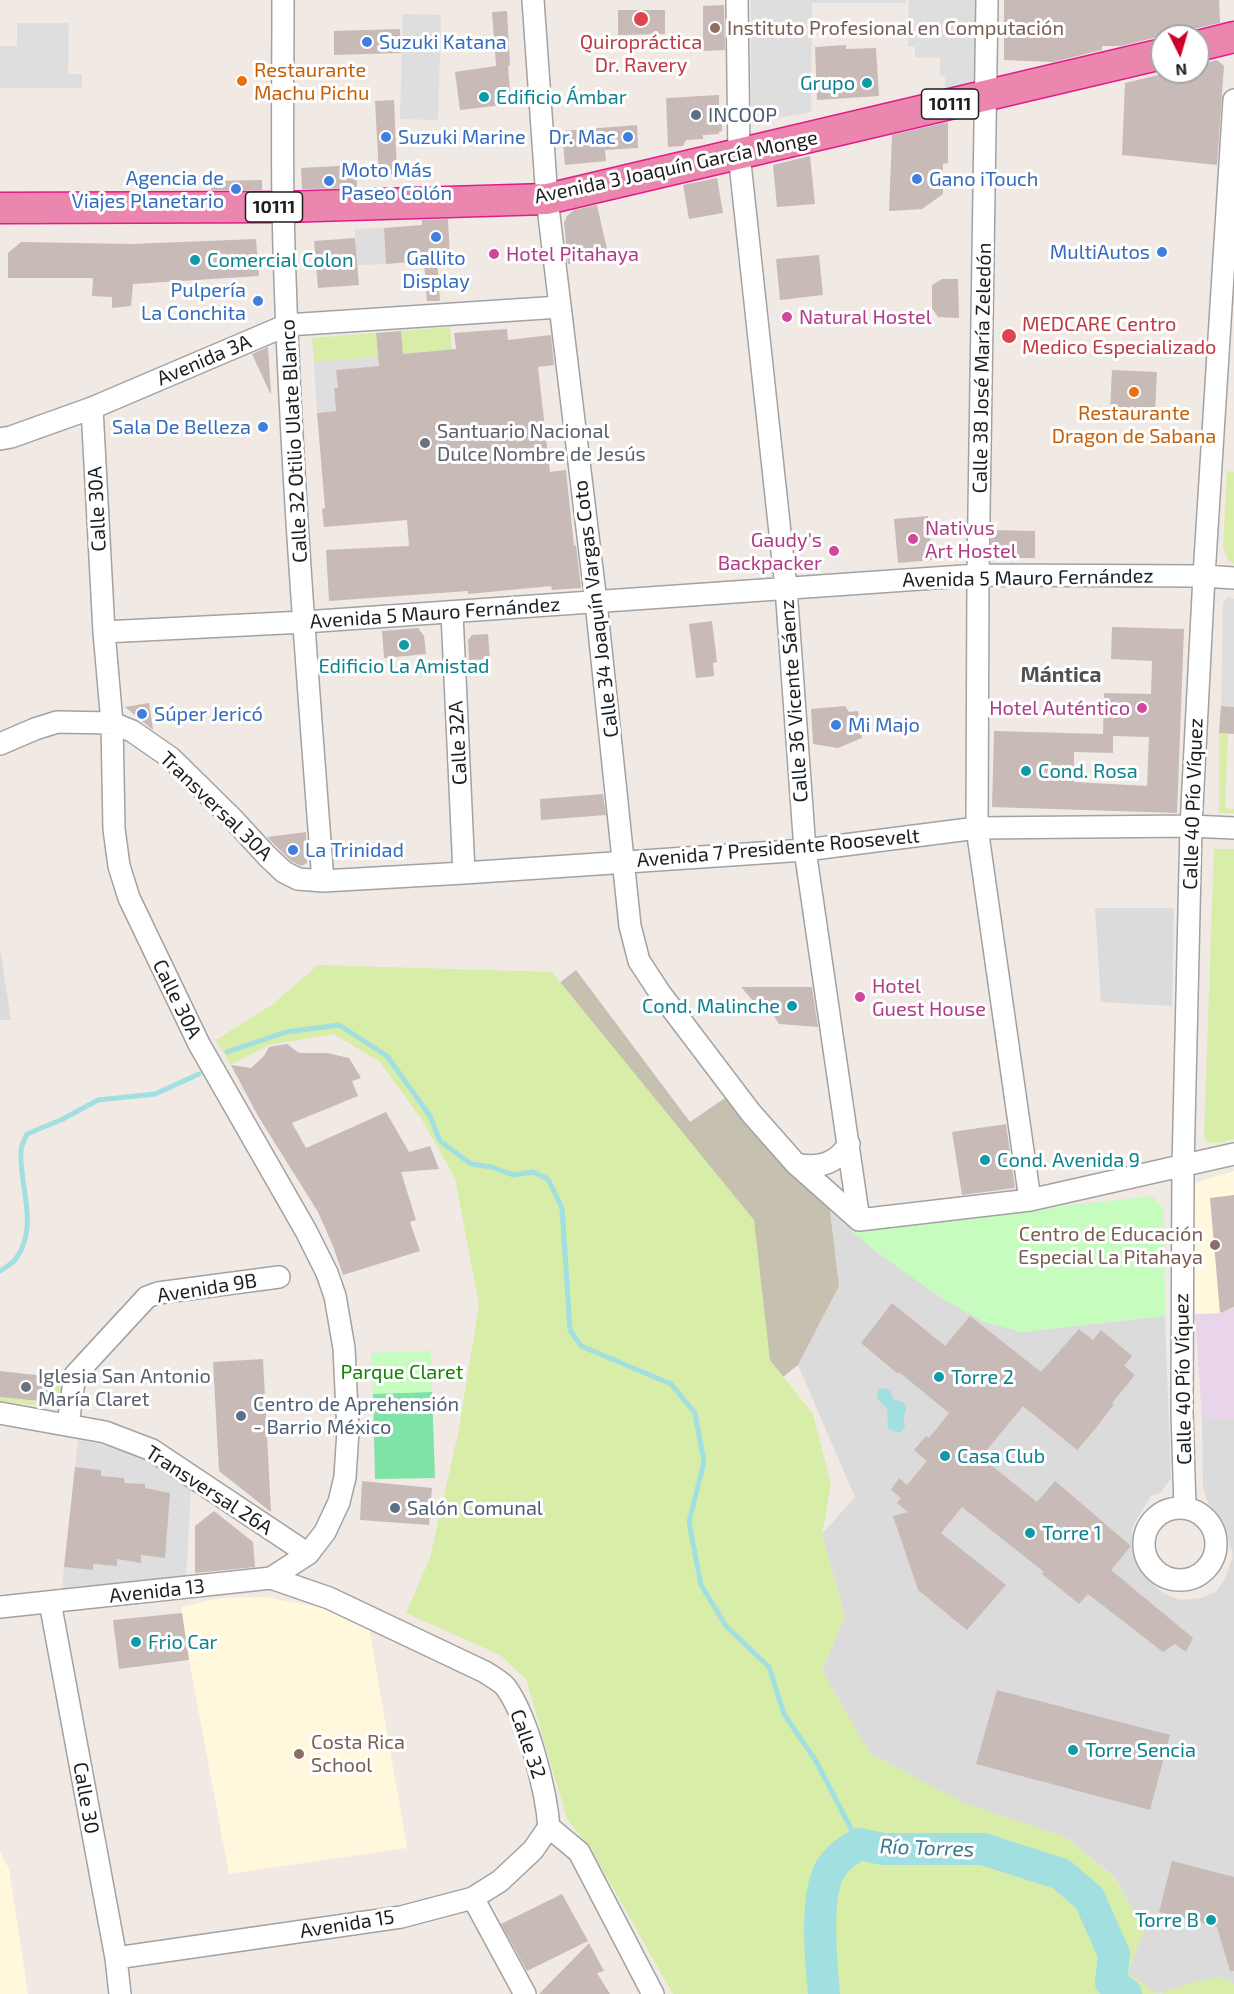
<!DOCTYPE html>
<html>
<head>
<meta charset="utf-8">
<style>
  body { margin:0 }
  #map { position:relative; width:1234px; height:1994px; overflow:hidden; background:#f0e9e4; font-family:"Exo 2",sans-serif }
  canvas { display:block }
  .north { position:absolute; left:1150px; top:24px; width:60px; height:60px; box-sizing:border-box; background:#fff; border:2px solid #a5a5a5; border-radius:50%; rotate:175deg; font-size:16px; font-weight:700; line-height:24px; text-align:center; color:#1e1e1e }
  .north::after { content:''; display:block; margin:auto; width:21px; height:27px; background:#cc002b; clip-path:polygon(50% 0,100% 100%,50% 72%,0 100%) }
</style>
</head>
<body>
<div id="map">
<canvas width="1234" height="1994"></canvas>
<div class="north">N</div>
</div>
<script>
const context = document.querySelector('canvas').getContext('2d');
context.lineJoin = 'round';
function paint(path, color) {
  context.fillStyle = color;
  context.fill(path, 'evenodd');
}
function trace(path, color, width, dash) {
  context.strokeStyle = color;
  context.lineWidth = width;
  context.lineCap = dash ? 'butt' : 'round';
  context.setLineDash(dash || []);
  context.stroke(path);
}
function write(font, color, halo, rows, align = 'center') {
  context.font = font + ' "Exo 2",sans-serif';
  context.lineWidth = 6;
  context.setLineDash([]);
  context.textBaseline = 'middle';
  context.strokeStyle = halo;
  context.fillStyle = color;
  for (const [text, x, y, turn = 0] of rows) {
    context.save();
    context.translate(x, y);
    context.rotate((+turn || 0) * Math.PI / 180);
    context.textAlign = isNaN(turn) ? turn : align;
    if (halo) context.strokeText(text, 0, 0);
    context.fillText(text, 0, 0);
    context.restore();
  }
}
paint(new Path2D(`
  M1095,908H1174L1172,1006L1101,1002Z
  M0,949L11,1020H0Z
  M830,1210L878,1253L946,1301L1022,1332L1165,1316L1171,1479L1160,1493L1151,1496L1132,1527L1133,1543L1140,1567L1154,1585L1163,1593L1180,1600L1201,1598L1216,1592L1225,1579L1233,1555L1223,1522L1209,1505L1203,1488L1202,1418L1234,1420V1984L1221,1977L1191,1983L1158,1994L1127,1973L1144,1931L1114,1876L1065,1837L966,1804L870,1754L822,1670L845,1617L822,1534L855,1497L798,1365L839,1286Z`), '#dcdbdb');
paint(new Path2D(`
  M1234,1307V1420L1202,1418L1195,1314L1220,1313Z`), '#e9d5e9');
paint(new Path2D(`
  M1234,1171V1307L1220,1313L1195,1314V1183Z
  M265,1597L334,1610L369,1627L407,1848L229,1874L189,1660L181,1607L220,1598Z
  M0,1852L9,1869L28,1994H0Z`), '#fff8dd');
paint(new Path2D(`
  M576,970L690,1122L725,1098L830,1210L839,1286L798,1365L711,1434L543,996Z`), '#c5c0af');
paint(new Path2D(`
  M450,327L453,362C430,347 425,347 404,366L401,331Z
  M376,333L378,357L314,362L312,338Z
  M1227,471L1234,472V564L1228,560L1223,547Z
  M1219,733L1228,734L1225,808L1234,809V813H1219Z
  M1214,849H1234V1139C1224,1141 1210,1148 1204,1137Z
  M318,965L552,972L754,1220L770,1360L813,1414L831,1484L822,1534L845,1617L822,1670L870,1754L966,1804L1065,1837L1114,1877L1144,1931L1127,1973L1158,1994H673L591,1849L567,1819L526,1679L500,1655L406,1613L430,1558L459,1429L479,1305L455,1178L422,1120L380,1062L334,1034L268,1045L231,1065L216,1040L273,1004Z
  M53,1377L66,1379L58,1408L0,1401V1397L50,1402Z
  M1221,1977L1234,1984V1994H1160L1191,1983Z`), '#d8eda7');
paint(new Path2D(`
  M1152,1196L1164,1209L1165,1316L1022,1332L984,1322L946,1301L878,1253L850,1230Z
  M431,1351L432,1392L373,1394L371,1353Z`), '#c6fcbe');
paint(new Path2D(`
  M432,1392L435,1478L375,1479L373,1394Z`), '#7de3a6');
paint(new Path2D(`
  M751,0H906V3H812L811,112L751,123Z
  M909,0H979L977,87L945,91V77L940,76V58L915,57V47H908Z
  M403,14L441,15L438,120L400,119Z
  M17,23H69L68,74H82V88H0V46H17Z
  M384,228L386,264L357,265L355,229Z
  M378,357L379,370L373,367L336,370L338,388L334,389L336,411L317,413L314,362Z
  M1227,597L1234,599V707L1221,706L1223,603Z
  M78,1440L114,1447L146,1459L170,1471L191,1487L186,1580L62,1591L64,1567L93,1570V1564L117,1566V1559L141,1563V1555L165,1558L169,1493L145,1488V1484L125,1483L124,1478L101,1476V1470L75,1467Z`), '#dedede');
paint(new Path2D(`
  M885,1388L890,1391L893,1399L903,1402L906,1406V1412L903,1415L905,1427L901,1432H896L888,1428L887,1408C881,1402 874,1400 878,1389Z`), '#a2dfe0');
trace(new Path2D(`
  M227,1052L286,1032L339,1025L387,1056L430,1116L440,1141L471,1164L492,1167L513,1175L533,1172L548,1179L562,1208L570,1330L581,1346L671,1384L695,1413L704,1462L689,1522L701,1585L726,1626L769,1667L784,1714L816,1761L859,1844
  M0,1271C5,1268 11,1264 15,1260C40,1227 19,1187 21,1151C21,1145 25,1139 27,1134L63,1119L98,1100L155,1094L199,1074`), '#a2dfe0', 5);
trace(new Path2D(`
  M824,1994C821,1963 814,1894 831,1868C838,1857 848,1850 859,1844L883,1849H983L1061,1874L1089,1898L1114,1954L1111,1982L1126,1994`), '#a2dfe0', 32);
paint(new Path2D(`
  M1004,0H1219L1220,23L1194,29L1184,36H1162L1121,46H1102V50L1053,62L1004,60Z
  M724,5L725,50L703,51V6Z
  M618,10H665V34L618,35Z
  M507,11L510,65L508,66L511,104L460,110L455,72L496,66L492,12Z
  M400,29L401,53L334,55V31Z
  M846,45V49L876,48L879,96L817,100L815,47Z
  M1217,60L1224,66L1217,165L1122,155L1125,83L1170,72H1198V65Z
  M719,95V107L725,106L726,118V124H722V131L719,132V134L703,135V139L686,140L683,146L668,147L666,98Z
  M394,100L397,174L379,175L375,101Z
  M948,122V163L943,164V194L922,209L889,211L892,135Z
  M637,125L638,148L605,150L606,161L565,165L562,131Z
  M810,156L815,204L777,207L773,165Z
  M356,165L357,188L302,189L301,168Z
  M717,178L723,213L689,219L683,185Z
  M262,180V190H211V181Z
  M597,205L609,258L568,264L564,223L567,216L574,210Z
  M448,219L450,259H437L440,301H427L424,261L386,264L384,228L422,225V220Z
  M355,238L359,285L318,288L314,241Z
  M256,239L259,276L133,284L131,306L112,308V297L92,296L93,278H8V253L21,242L131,244Z
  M819,255L823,295L780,300L776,259Z
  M942,279H958L959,318L938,317L932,308V285Z
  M507,329L508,340L551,335L554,365L538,367L550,472L566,470L574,546L576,545L581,588L552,590L551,586L468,594V591L329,601L326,550L409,546L407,520L324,527L322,509L325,508L317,413L336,411L334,388H338L336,370L379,366L376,333L401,331L403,354L456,349L454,333Z
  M268,347L271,393H270L252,354Z
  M1112,370L1157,372L1155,414L1110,412Z
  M928,516L932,560L898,563L894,519Z
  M991,530L1035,531V558H991Z
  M712,621L717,662L713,663L714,676L696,678L689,624Z
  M1112,627L1184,629L1177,813L992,807L994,731L1103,734L1104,693L1151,694L1152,661L1111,659ZM1113,736L1149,737L1147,786L1074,782V752L1113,753Z
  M418,628L424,636L426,654L384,658L382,631Z
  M488,634L490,659L469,660L468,640L472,635Z
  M149,703L153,730L125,707Z
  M845,706L849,712L858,711L862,738L838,748L813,744L811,709Z
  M1221,706L1234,707V734L1219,733Z
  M603,794L606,815L541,820L540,799Z
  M306,832L307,863L301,866L291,861L267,837Z
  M741,987H812L818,1027L779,1024L767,1004L759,1008Z
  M287,1044L299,1053H327L349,1058L361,1078L352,1081L358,1096L292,1123L306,1148L386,1112L409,1152L430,1146L439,1169L401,1172L416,1220L410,1222L420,1251L343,1275L333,1246L318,1212L258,1116L231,1065L251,1068L264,1056L269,1047Z
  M1006,1124L1015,1188L962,1195L952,1132Z
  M1234,1195V1307L1220,1313L1210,1198Z
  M892,1303L945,1346L970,1316L1041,1372L1079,1329L1093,1340L1101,1330L1132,1356L1124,1366L1135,1375L1112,1403L1114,1404L1096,1428L1077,1450L1023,1406L981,1457L1037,1502L1055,1481L1131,1546L1111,1570L1193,1638L1186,1652L1175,1644L1163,1652L1088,1594L1079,1604L1042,1574L1044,1572L962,1507L941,1533L1006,1585L967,1630L918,1590L893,1516L908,1512L897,1503L901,1498L891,1490L899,1478L907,1485L927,1461L914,1450L926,1436L929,1438L949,1413L899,1372L898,1374L861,1343Z
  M263,1359L271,1512L219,1471L213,1362Z
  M0,1371L53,1377L50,1402L0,1397Z
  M75,1467L101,1470V1476L124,1478L125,1483L145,1484V1488L170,1493L165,1558L141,1555V1563L117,1559V1566L93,1564V1570L64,1567Z
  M362,1481L432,1488L429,1525L360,1520Z
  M214,1511L253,1542L255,1567L195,1573V1526Z
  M182,1613L189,1660L119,1669L113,1620Z
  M997,1690L1170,1735L1150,1810L976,1764Z
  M1172,1861L1234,1877V1971H1230L1217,1927L1159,1912Z
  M562,1894L588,1941L527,1971L501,1924Z
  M589,1943L604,1971L597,1973L610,1994H539Z`), '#c8bab7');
const minor = new Path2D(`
  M283,0C283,69 282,139 283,208C288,433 306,657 323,881
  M533,0L547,199L596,602L630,926L639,961L660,993L751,1113L796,1164L859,1220
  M737,0L739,154L786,588L805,850L859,1220
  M987,0L978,575L977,828L1030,1200
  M0,439L11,437L92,408L287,325L560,307
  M452,613L464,873
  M104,632L304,622L978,575L1204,576L1234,578
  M0,744L35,729L57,722L112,723L132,731L171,758L234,820L267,856L284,872L298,879L323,881L464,873L805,850L977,828L1191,826L1234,828
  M796,1164C819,1169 836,1164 849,1144
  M859,1220L1030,1200L1234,1154
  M0,1413L105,1432L152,1450L308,1554
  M68,1424L75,1375L147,1297L158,1293L279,1277
  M1185,1508L1182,1412L1183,1167L1191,826L1204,576L1234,100
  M1144 1544a36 36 0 1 1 72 0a36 36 0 1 1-72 0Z
  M271,1578L329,1598L485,1672C492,1677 503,1682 507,1689C528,1719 546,1790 549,1827L579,1852L653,1994
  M50,1602L116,1958L120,1994
  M0,1607L271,1578L308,1554L325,1532L339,1502L345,1477L348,1431L344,1348L335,1296L327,1273L306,1231L199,1044L129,898L119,866L114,829L112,723L104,632L92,408
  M473,1898L525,1994
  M116,1958L401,1917L473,1898L500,1881L533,1850L549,1827`);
const highway = new Path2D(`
  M1198,46L1234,37
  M0,208L283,207L547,199L1162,54`);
trace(minor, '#a2a2a2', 24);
trace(highway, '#e41a8a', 33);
trace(minor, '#fff', 21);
trace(highway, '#eb87af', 30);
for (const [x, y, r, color] of [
  [641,19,8,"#e0444e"],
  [715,28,6,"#8d6e63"],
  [367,42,6,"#3f7fe0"],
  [242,81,6,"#e8710a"],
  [867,83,6,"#0f9aa8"],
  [484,97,6,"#0f9aa8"],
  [696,115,6,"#5c6f8a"],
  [386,137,6,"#3f7fe0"],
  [628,137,6,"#3f7fe0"],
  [917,179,6,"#3f7fe0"],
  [329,181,6,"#3f7fe0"],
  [236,189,6,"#3f7fe0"],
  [436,237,6,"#3f7fe0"],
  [1162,252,6,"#3f7fe0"],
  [494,254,6,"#d1479c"],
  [195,260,6,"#0f9aa8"],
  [258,301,6,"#3f7fe0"],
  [787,317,6,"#d1479c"],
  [1009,336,8,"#e0444e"],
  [1134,392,6,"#e8710a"],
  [263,427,6,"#3f7fe0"],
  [425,443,6,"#6b7280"],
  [913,539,6,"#d1479c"],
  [834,551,6,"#d1479c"],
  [404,645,6,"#0f9aa8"],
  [1142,708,6,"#d1479c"],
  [142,714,6,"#3f7fe0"],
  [836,725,6,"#3f7fe0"],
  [1026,771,6,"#0f9aa8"],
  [293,850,6,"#3f7fe0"],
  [860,997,6,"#d1479c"],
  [792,1006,6,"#0f9aa8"],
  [985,1160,6,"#0f9aa8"],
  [1215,1245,6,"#8d6e63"],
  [939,1377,6,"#0f9aa8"],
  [26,1387,6,"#6b7280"],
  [241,1416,6,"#5c6f8a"],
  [945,1456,6,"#0f9aa8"],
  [395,1508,6,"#5c6f8a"],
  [1030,1533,6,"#0f9aa8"],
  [136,1642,6,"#0f9aa8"],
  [1073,1750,6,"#0f9aa8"],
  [299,1754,6,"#8d6e63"],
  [1211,1920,6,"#0f9aa8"]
]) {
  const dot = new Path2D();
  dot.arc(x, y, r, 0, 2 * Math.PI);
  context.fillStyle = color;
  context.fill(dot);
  trace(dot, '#fff', 2);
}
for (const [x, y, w] of [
  [950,104,57],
  [274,207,57]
]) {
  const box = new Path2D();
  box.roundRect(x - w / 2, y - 15, w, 30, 4.5);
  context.fillStyle = '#fff';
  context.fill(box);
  trace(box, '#1e1e1e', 1.5);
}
write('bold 18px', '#1e1e1e', null, [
  ["10111",950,104],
  ["10111",274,207]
]);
write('20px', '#785e54', '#fff', [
  ["Instituto Profesional en Computación",727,28],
  ["Centro de Educación",1203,1234,"right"],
  ["Especial La Pitahaya",1203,1257,"right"],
  ["Costa Rica",311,1742],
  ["School",311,1765]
], 'left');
write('20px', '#366cbe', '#fff', [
  ["Suzuki Katana",379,42],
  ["Suzuki Marine",398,137],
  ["Dr. Mac",616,137,"right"],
  ["Moto Más",341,170],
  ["Paseo Colón",341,193],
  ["Agencia de",224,178,"right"],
  ["Viajes Planetario",224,201,"right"],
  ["Gano iTouch",929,179],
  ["MultiAutos",1150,252,"right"],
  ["Gallito",436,258,"center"],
  ["Display",436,281,"center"],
  ["Pulpería",246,290,"right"],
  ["La Conchita",246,313,"right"],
  ["Sala De Belleza",251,427,"right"],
  ["Súper Jericó",154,714],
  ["Mi Majo",848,725],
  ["La Trinidad",305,850]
], 'left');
write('20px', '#be3a42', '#fff', [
  ["Quiropráctica",641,42],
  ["Dr. Ravery",641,65],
  ["MEDCARE Centro",1022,324,"left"],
  ["Medico Especializado",1022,347,"left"]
]);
write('20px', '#c56008', '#fff', [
  ["Restaurante",254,70],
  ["Machu Pichu",254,93],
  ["Restaurante",1134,413,"center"],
  ["Dragon de Sabana",1134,436,"center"]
], 'left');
write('20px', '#0d838f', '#fff', [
  ["Grupo",855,83,"right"],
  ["Edificio Ámbar",496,97],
  ["Comercial Colon",207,260],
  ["Edificio La Amistad",404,666,"center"],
  ["Cond. Rosa",1038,771],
  ["Cond. Malinche",780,1006,"right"],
  ["Cond. Avenida 9",997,1160],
  ["Torre 2",951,1377],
  ["Casa Club",957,1456],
  ["Torre 1",1042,1533],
  ["Frio Car",148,1642],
  ["Torre Sencia",1085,1750],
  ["Torre B",1199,1920,"right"]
], 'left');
write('20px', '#4e5e75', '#fff', [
  ["INCOOP",708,115],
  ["Centro de Aprehensión",253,1404],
  ["- Barrio México",253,1427],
  ["Salón Comunal",407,1508]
], 'left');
write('20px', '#1e1e1e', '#fff', [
  ["Avenida 3 Joaquín García Monge",676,167,-12],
  ["Avenida 3A",204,360,-23],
  ["Calle 38 José María Zeledón",982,368,-89],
  ["Calle 32 Otilio Ulate Blanco",294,441,-93],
  ["Calle 30A",97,509,-93],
  ["Avenida 5 Mauro Fernández",1028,578,-1],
  ["Calle 34 Joaquín Vargas Coto",596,609,-97],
  ["Avenida 5 Mauro Fernández",435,613,-4],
  ["Calle 36 Vicente Sáenz",794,701,-94],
  ["Calle 32A",458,743,-93],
  ["Calle 40 Pío Víquez",1193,804,-88],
  ["Transversal 30A",216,806,44],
  ["Avenida 7 Presidente Roosevelt",778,848,-5],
  ["Calle 30A",177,999,64],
  ["Avenida 9B",207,1288,-9],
  ["Calle 40 Pío Víquez",1183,1379,-91],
  ["Transversal 26A",209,1490,33],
  ["Avenida 13",157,1591,-6],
  ["Calle 32",528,1744,71],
  ["Calle 30",86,1798,80],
  ["Avenida 15",347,1924,-9]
]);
write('20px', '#b23c85', '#fff', [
  ["Hotel Pitahaya",506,254],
  ["Natural Hostel",799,317],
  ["Nativus",925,528],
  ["Art Hostel",925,551],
  ["Gaudy's",822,540,"right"],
  ["Backpacker",822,563,"right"],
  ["Hotel Auténtico",1130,708,"right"],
  ["Hotel",872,986],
  ["Guest House",872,1009]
], 'left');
write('20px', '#5b616d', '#fff', [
  ["Santuario Nacional",437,431],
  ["Dulce Nombre de Jesús",437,454],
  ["Iglesia San Antonio",38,1376],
  ["María Claret",38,1399]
], 'left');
write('20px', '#158305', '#fff', [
  ["Parque Claret",402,1372]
]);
write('bold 21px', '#515151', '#fff', [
  ["Mántica",1061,675]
]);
write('italic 21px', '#3b7993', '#fff', [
  ["Río Torres",927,1848,2]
]);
</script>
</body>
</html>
